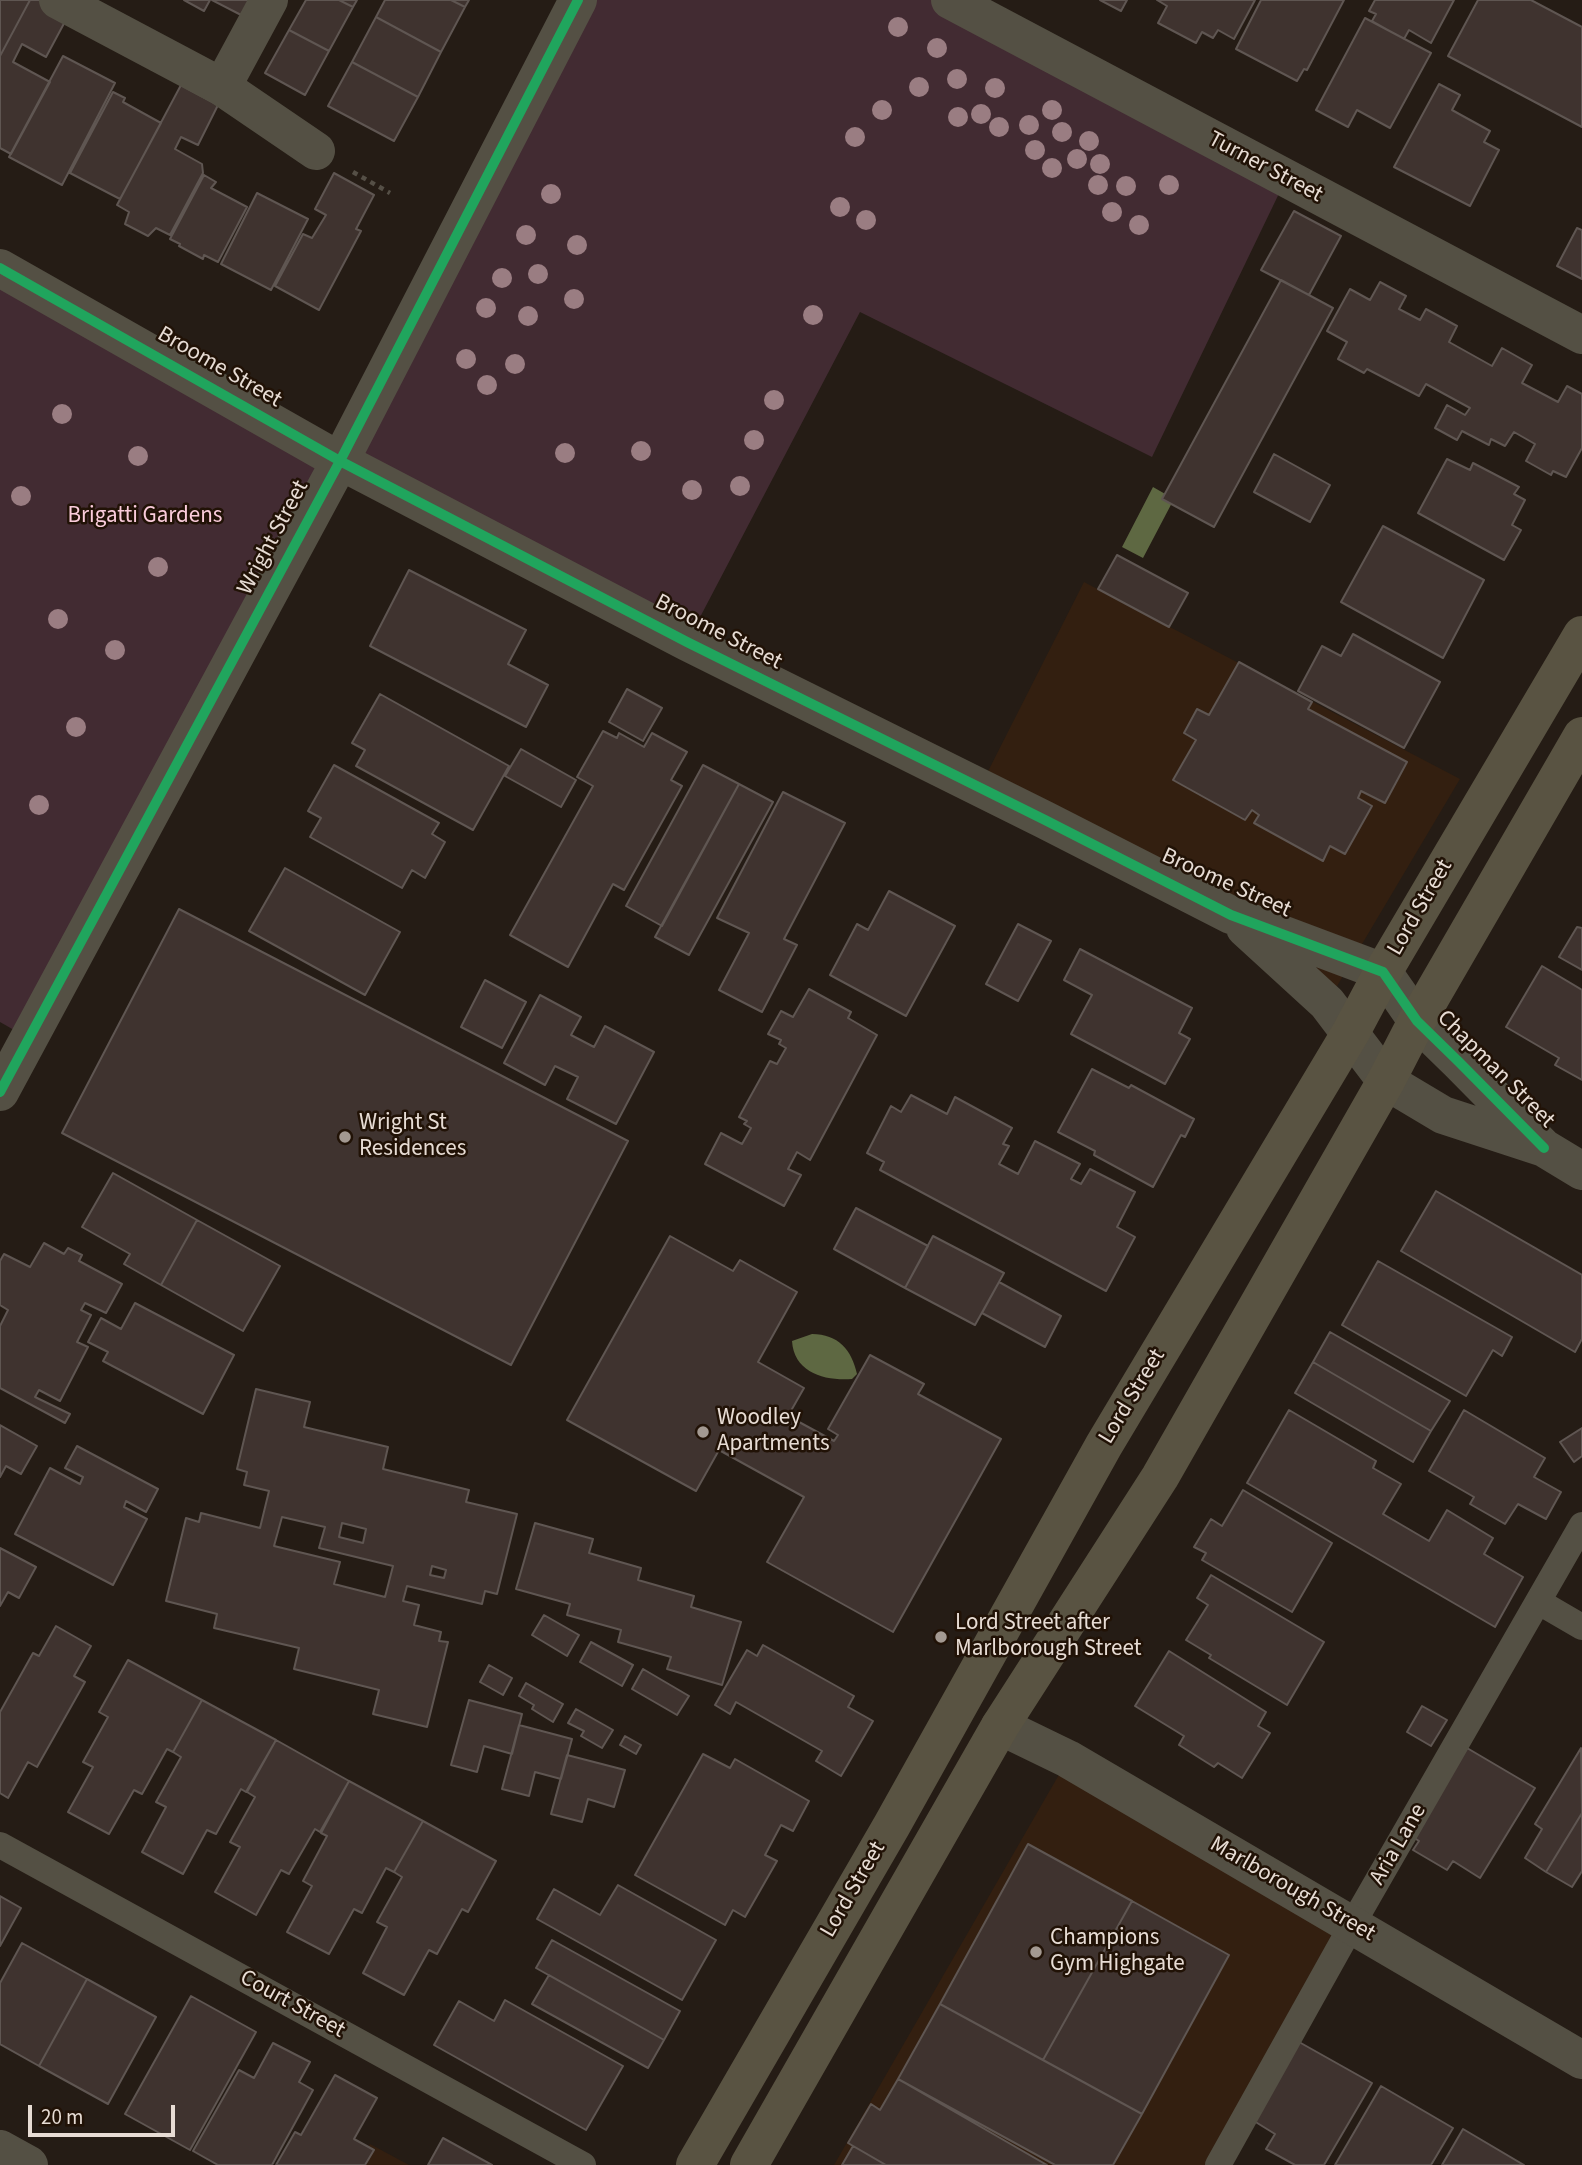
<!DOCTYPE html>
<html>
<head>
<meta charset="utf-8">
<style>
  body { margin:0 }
  #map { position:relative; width:1582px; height:2165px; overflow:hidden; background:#251c15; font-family:"Source Sans 3",sans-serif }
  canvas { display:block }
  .scale { position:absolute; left:28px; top:2105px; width:147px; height:32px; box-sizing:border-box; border:4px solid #e7dcd4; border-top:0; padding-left:9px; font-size:21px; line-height:24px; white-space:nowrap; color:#e7dcd4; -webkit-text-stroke:5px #211206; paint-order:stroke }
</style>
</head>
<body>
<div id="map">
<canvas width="1582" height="2165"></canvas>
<div class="scale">20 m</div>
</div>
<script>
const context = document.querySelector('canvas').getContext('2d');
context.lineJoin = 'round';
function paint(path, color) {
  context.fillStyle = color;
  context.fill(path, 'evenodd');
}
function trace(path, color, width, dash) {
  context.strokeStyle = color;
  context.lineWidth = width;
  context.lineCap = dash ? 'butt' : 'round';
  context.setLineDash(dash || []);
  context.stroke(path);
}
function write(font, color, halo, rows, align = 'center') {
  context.font = font + ' "Source Sans 3",sans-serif';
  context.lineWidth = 5;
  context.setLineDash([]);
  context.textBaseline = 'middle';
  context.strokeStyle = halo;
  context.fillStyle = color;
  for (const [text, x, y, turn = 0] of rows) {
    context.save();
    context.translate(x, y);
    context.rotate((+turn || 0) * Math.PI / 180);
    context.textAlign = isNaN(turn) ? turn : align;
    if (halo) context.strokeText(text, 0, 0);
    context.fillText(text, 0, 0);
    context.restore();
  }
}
paint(new Path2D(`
  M1084,582L1460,779L1327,1003L1231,915L977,793Z
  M1068,1759L1352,1925L1218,2165H834Z
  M370,2144L409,2165H359Z`), '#331f10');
paint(new Path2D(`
  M578,0H949L1286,179L1152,457L860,312L687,642L340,461L28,1038L0,1022V268L340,461Z`), '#422b32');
paint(new Path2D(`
  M1153,487L1174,499L1143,558L1122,547Z
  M812,1334C838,1334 852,1350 857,1374L852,1379C825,1381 794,1373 792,1341Z`), '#5e6842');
const building = new Path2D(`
  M0,0H30L0,56Z
  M30,0H39L68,16L46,57L22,44L13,62L50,82L11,154L0,148V56Z
  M184,0H210L204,11Z
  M212,0H254L245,17Z
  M306,0H339L353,7L329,51L289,30Z
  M339,0H357L353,7Z
  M385,0H451L465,7L441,52L376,17Z
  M451,0H469L465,7Z
  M1100,0H1127L1121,11Z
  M1157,0H1255L1234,39L1218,30L1213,38L1202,32L1196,43L1158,23L1167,6Z
  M1261,0H1344L1307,70L1304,69L1297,81L1236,49Z
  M1375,0H1454L1431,43L1409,30L1404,39L1372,21L1376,14L1369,11Z
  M1478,0H1531L1582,27V127L1448,56Z
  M376,17L441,52L418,97L352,62Z
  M1365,18L1431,53L1390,128L1357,110L1348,127L1316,110Z
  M289,30L329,51L305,95L265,73Z
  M63,56L115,83L62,185L9,157Z
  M352,62L418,97L394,141L328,106Z
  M1439,84L1460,95L1452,110L1490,131L1484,142L1499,150L1470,206L1394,167Z
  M181,85L218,105L198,145L181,137L175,149L202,164L203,173L170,235L156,228L148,236L125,224L129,212L117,205Z
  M113,92L125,98L123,102L161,123L120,199L70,173Z
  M334,173L374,195L356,229L361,231L319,310L275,286L303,234L312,238L326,215L315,209Z
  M204,175L216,182L211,188L247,207L218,262L204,255L203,259L179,246L180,244L170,239Z
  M257,193L308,219L271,290L221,264Z
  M1294,211L1341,236L1309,295L1261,270Z
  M1577,228L1582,230V279L1557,266Z
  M1281,280L1333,308L1214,527L1162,499Z
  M1380,282L1406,296L1399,309L1420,320L1426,309L1457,326L1449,342L1492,366L1502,348L1532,365L1522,383L1558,402L1567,386L1582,394V448L1566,477L1553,471L1551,475L1526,461L1535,444L1514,432L1505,446L1491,439L1489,445L1462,431L1457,440L1435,428L1447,405L1465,415L1470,408L1426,384L1419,396L1367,369L1364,373L1338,359L1347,342L1327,331L1350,289L1370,300Z
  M1274,454L1330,485L1310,522L1254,492Z
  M1447,459L1470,470L1473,463L1519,487L1514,494L1525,500L1512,525L1521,530L1504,560L1418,513Z
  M1383,526L1484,580L1443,658L1341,602Z
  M1117,555L1188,593L1169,627L1098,589Z
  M409,570L526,630L508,664L548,685L526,727L370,646Z
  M1353,634L1440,682L1404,748L1298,691L1322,646L1341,656Z
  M1239,662L1312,702L1308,709L1407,762L1385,803L1361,791L1358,798L1372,806L1345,854L1330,846L1323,861L1254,823L1259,815L1252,810L1245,820L1173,780L1196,740L1184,733L1197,709L1209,715Z
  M627,689L662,708L643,741L609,722Z
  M380,694L509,766L473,830L356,766L365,750L352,743Z
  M603,731L617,738L619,733L644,747L652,733L687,752L671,780L682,786L624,890L613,884L568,967L510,935L593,786L577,777Z
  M521,749L576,780L561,807L505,776Z
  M334,765L439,823L432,834L445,842L425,878L412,870L402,888L310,837L321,818L308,811Z
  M703,765L739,784L662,926L626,906Z
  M739,784L773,802L689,955L655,937Z
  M783,792L845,823L784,939L797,945L762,1012L719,990L749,933L717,918Z
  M285,868L400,932L365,995L249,931Z
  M889,891L955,926L906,1016L830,975L857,924L868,930Z
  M179,909L628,1141L511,1365L62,1133Z
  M1018,924L1051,941L1018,1001L986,984Z
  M1577,927L1582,928V970L1559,957Z
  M1080,949L1192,1008L1179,1033L1190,1039L1165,1084L1071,1034L1092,995L1064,980Z
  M1542,966L1582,990V1080L1555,1065L1559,1058L1506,1027Z
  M485,980L526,1002L502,1048L461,1027Z
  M809,989L851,1012L848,1018L877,1035L810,1160L797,1152L788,1169L801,1175L784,1206L705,1164L721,1133L742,1144L751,1128L744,1124L747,1121L739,1117L770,1061L777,1064L786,1048L779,1044L781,1040L768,1034L781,1011L793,1017Z
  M540,995L581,1017L571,1035L594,1047L605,1026L654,1052L616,1124L567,1099L578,1077L555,1066L545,1085L504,1063Z
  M1092,1069L1129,1088L1131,1085L1194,1119L1185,1137L1181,1135L1153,1187L1094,1155L1095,1151L1058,1132Z
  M911,1095L947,1114L955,1097L1012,1128L1003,1144L1009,1146L999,1164L1018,1174L1035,1141L1080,1164L1071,1179L1081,1184L1090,1169L1135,1192L1117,1227L1135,1237L1106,1291L880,1170L884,1162L867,1153L891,1106L901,1112Z
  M113,1173L197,1220L161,1285L124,1264L130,1254L82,1227Z
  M1436,1191L1582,1275V1339L1575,1352L1401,1251Z
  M856,1208L928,1246L905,1288L834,1249Z
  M197,1220L280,1266L243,1331L161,1285Z
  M670,1236L733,1271L740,1260L797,1292L758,1362L804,1388L788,1416L834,1441L838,1435L828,1429L870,1355L924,1384L918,1394L1001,1439L893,1632L767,1562L804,1497L719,1450L696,1491L567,1420Z
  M933,1236L1004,1273L975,1325L905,1288Z
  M44,1243L64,1254L68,1248L82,1255L79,1261L122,1284L106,1313L85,1303L81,1310L91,1315L77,1342L88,1347L60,1401L39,1390L35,1397L70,1414L65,1423L0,1388V1326L8,1310L0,1305V1261L4,1254L30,1267Z
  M1378,1261L1512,1337L1502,1356L1493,1350L1466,1396L1342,1325Z
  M999,1282L1061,1316L1045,1347L982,1313Z
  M135,1303L234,1355L203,1414L103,1361L108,1352L88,1342L101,1318L121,1329Z
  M1330,1332L1450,1401L1431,1431L1313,1362Z
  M1313,1362L1431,1431L1413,1462L1295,1393Z
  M256,1389L310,1402L304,1427L388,1447L383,1469L469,1490L466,1502L517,1514L497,1594L485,1591L482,1604L407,1586L403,1601L419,1605L414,1625L441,1632L439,1641L448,1642L427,1727L373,1714L379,1690L294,1669L299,1648L214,1628L217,1614L166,1601L186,1518L199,1522L201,1513L260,1528L269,1491L244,1485L247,1472L237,1469ZM282,1517L325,1527L319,1548L393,1566L385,1597L334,1584L340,1562L274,1546ZM342,1523L366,1529L363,1543L339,1537ZM432,1566L446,1570L444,1578L430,1575Z
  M1289,1410L1376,1461L1373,1468L1401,1484L1383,1514L1429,1541L1447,1510L1493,1538L1484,1554L1523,1577L1495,1627L1247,1483Z
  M1464,1410L1545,1458L1534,1477L1561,1492L1546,1519L1518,1504L1505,1524L1470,1504L1474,1497L1429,1471Z
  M0,1425L37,1446L21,1474L6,1466L0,1477Z
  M1582,1428V1456L1574,1462L1560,1442Z
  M77,1446L158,1489L146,1512L126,1501L124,1507L147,1519L113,1585L15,1534L50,1468L80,1484L83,1477L65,1468Z
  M1243,1490L1332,1543L1292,1612L1202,1560L1206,1553L1194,1547L1211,1519L1222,1526Z
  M535,1523L593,1539L589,1553L641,1568L638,1580L694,1596L691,1607L741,1622L722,1685L667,1669L671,1657L618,1642L621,1630L567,1615L570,1604L516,1589Z
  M0,1548L36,1567L19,1598L8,1592L0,1606Z
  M1211,1575L1324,1642L1287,1705L1209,1658L1211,1655L1186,1640L1208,1605L1197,1598Z
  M544,1615L579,1635L567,1656L532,1635Z
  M56,1626L91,1646L74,1676L85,1682L37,1767L28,1762L8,1798L0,1793V1712L33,1653L39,1656Z
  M591,1642L633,1665L622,1686L580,1662Z
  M763,1645L854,1696L848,1707L873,1721L841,1776L816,1761L822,1751L736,1702L730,1714L715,1705L747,1650L757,1656Z
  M1169,1651L1266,1712L1258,1726L1270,1733L1242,1778L1218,1763L1214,1767L1179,1745L1184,1736L1135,1706Z
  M128,1660L202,1700L173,1752L167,1749L142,1794L134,1790L109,1834L68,1812L93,1767L83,1762L108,1717L99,1712Z
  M489,1665L512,1678L503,1695L480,1682Z
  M643,1669L689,1696L677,1715L632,1689Z
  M526,1683L563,1704L553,1722L532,1709L534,1705L519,1696Z
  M202,1700L276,1740L246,1792L241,1789L216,1834L207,1830L183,1874L142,1852L166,1807L156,1802L181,1757L173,1752Z
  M469,1700L522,1714L512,1754L484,1746L477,1772L451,1765Z
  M1422,1706L1447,1720L1431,1746L1407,1732Z
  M576,1709L613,1730L602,1748L581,1736L584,1731L568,1723Z
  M519,1725L572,1739L561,1779L535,1772L529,1796L502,1789Z
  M625,1736L641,1745L636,1754L620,1745Z
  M276,1740L349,1781L320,1832L315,1829L289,1874L281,1870L256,1915L215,1892L240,1847L230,1842L255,1797L247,1792Z
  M1467,1748L1535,1788L1480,1878L1453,1861L1447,1870L1413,1850L1419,1841L1413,1837Z
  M1581,1748L1582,1813L1546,1872L1525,1858L1542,1829L1535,1824Z
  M703,1754L730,1768L735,1759L809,1801L793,1831L781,1825L765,1855L777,1861L745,1917L733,1910L725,1925L635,1875Z
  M567,1755L625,1770L614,1807L588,1799L582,1822L551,1814Z
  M349,1781L423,1821L394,1872L386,1868L362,1913L354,1909L329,1954L287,1932L312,1886L303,1881L327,1836L321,1833Z
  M1582,1813V1871L1572,1887L1546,1872Z
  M423,1821L496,1861L468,1912L462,1909L437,1954L429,1950L404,1995L363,1973L387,1927L377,1922L402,1877L394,1872Z
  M1028,1844L1132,1901L1043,2060L940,2004Z
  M618,1885L716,1940L682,2000L537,1919L554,1889L600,1915Z
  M0,1896L21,1908L0,1946Z
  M1132,1901L1229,1955L1142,2114L1043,2060Z
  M552,1940L680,2011L664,2040L536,1968Z
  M22,1943L87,1979L39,2066L0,2044V1983Z
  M549,1975L664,2040L648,2068L532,2004Z
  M87,1979L156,2017L108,2104L39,2066Z
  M191,1996L256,2032L190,2150L125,2114Z
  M505,2000L623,2066L586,2130L434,2045L459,2001L494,2021Z
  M940,2004L1142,2114L1113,2165H1055L898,2079Z
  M1299,2042L1372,2083L1324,2165H1295L1266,2149L1275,2134L1254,2121Z
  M273,2043L310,2062L299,2082L313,2090L272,2165H218L193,2151L239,2070L254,2078Z
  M335,2075L377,2098L354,2139L374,2150L365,2165H276L295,2132L301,2135Z
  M898,2079L1047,2165H886L848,2143L871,2104L880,2110Z
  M1381,2086L1453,2128L1431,2165H1335Z
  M1463,2129L1524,2165H1442Z
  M443,2138L492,2165H428Z
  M853,2146L886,2165H842Z`);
paint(building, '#3f332f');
trace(building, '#5f5652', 2);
trace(new Path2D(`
  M353,172L390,193`), '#554f46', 4.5, [5, 5]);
trace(new Path2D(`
  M1539,1602L1582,1627
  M0,1845L583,2165
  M1218,2165L1352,1925L1582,1525`), '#545044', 26);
trace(new Path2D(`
  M58,0L222,87L316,151
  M950,0L1582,335
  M222,87L269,0
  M0,268L340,461L687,642L1045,820L1231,915L1383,972L1417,1021L1459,1062L1544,1148
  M1245,928L1327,1003L1386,1081L1443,1115L1544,1148L1582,1171
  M0,1092L340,461L578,0
  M1000,1726L1068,1759L1582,2060
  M0,2149L29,2165`), '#545044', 38);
trace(new Path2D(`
  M695,2165L892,1825L1104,1445L1351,1032L1383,972L1582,635
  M749,2165L1000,1726L1160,1477L1386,1081L1417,1021L1582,736`), '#595342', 38);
trace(new Path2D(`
  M0,268L340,461L687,642L1045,820L1231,915L1383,972L1417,1021L1459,1062L1544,1148
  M0,1092L340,461L578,0`), '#20a55d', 10);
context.fillStyle = '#9a7d82';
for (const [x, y] of [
  [898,27],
  [937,48],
  [957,79],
  [919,87],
  [995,88],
  [882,110],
  [1052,110],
  [981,114],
  [958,117],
  [1029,125],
  [999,127],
  [1062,132],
  [855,137],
  [1089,141],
  [1035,150],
  [1077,159],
  [1100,164],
  [1052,168],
  [1098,185],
  [1169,185],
  [1126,186],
  [551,194],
  [840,207],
  [1112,212],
  [866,220],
  [1139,225],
  [526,235],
  [577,245],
  [538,274],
  [502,278],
  [574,299],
  [486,308],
  [813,315],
  [528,316],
  [466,359],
  [515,364],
  [487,385],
  [774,400],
  [62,414],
  [754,440],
  [641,451],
  [565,453],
  [138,456],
  [740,486],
  [692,490],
  [21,496],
  [158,567],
  [58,619],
  [115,650],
  [76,727],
  [39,805]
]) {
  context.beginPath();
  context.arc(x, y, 10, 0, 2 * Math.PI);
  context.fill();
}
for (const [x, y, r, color] of [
  [345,1137,7,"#a39991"],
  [703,1432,7,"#a39991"],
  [941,1637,7,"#a39991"],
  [1036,1952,7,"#a39991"]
]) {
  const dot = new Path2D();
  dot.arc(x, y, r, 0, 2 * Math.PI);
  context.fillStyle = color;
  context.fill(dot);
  trace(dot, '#211206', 2.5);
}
write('23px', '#e7dcd4', '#211206', [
  ["Turner Street",1265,168,28],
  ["Broome Street",219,368,30],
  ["Wright Street",274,538,-62],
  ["Broome Street",718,633,27],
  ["Broome Street",1226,884,24],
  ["Lord Street",1421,908,-60],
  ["Chapman Street",1495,1070,45],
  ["Lord Street",1133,1397,-59],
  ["Aria Lane",1399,1845,-60],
  ["Lord Street",854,1890,-60],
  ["Marlborough Street",1292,1890,30],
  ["Court Street",292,2005,29]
]);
write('23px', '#faccdb', '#211206', [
  ["Brigatti Gardens",145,517]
]);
write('23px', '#e7dcd4', '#211206', [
  ["Wright St",359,1124],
  ["Residences",359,1150],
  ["Woodley",717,1419],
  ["Apartments",717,1445],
  ["Lord Street after",955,1624],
  ["Marlborough Street",955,1650],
  ["Champions",1050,1939],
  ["Gym Highgate",1050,1965]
], 'left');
</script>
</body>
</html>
